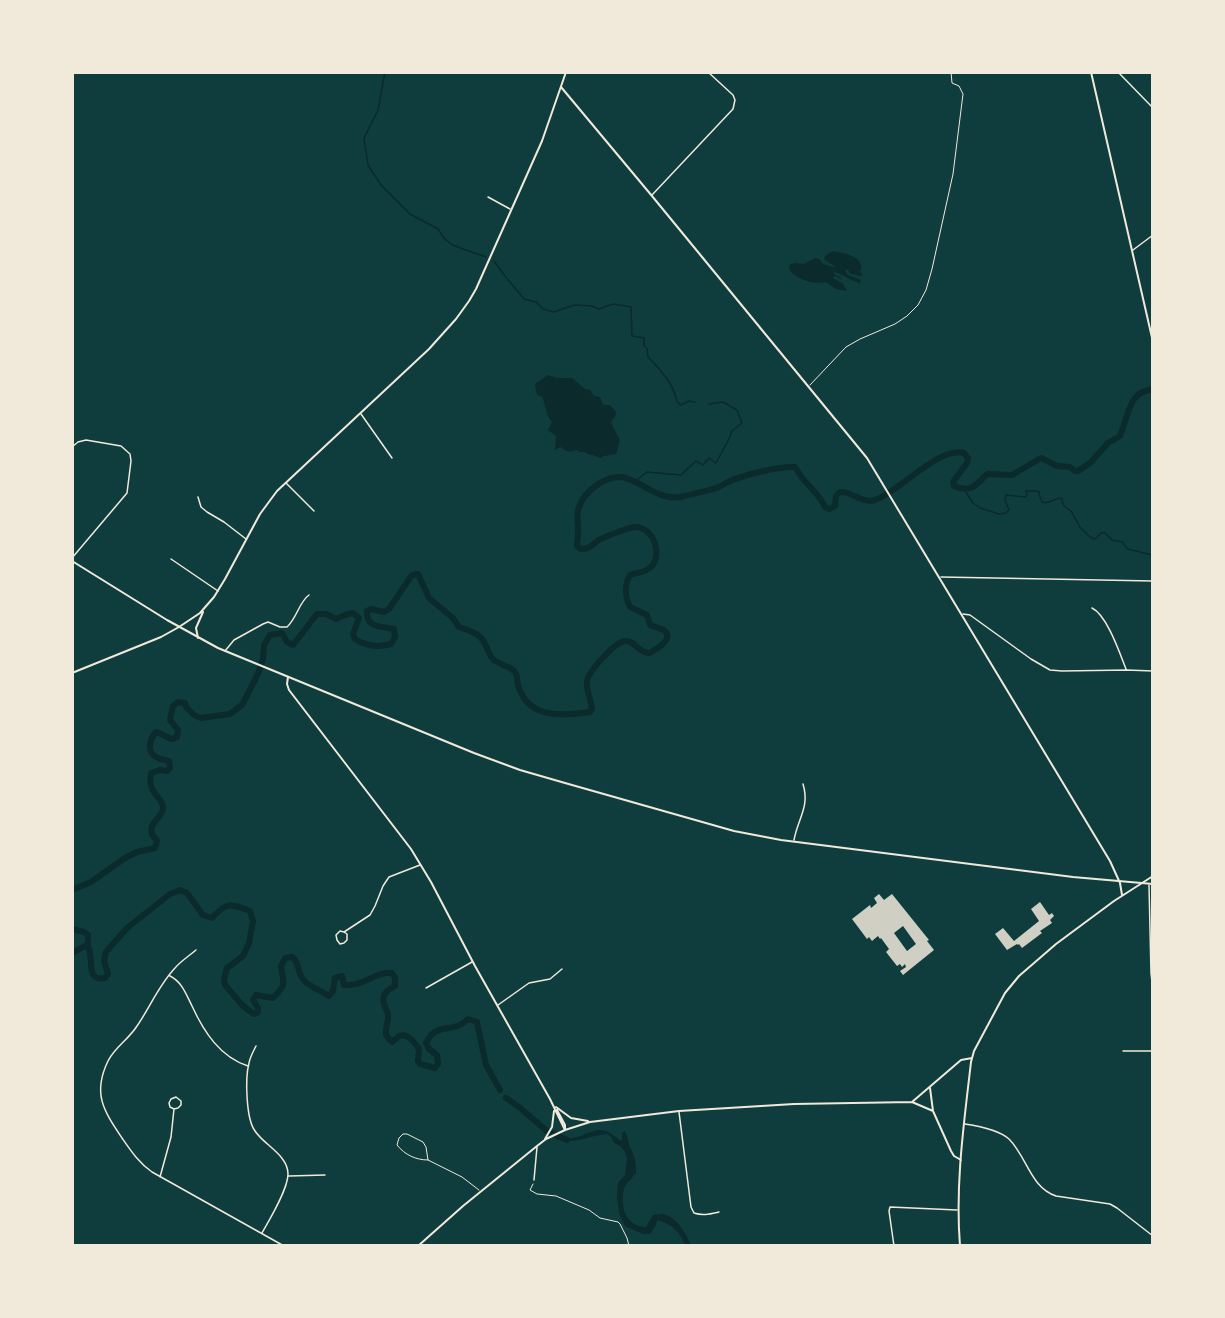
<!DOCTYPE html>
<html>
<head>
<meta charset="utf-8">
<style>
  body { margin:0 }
  #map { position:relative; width:1225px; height:1318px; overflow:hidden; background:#0f3d3e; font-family:"Sofia Sans Condensed",sans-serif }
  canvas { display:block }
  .frame { position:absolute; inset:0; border:74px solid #f1e9da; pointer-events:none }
</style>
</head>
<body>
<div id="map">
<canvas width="1225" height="1318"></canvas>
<div class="frame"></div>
</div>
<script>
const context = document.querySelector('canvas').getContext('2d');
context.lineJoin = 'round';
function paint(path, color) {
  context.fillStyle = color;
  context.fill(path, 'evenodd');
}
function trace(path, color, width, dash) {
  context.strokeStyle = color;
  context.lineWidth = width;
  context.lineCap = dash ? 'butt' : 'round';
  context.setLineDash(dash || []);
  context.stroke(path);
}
paint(new Path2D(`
  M833,251C844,253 867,257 860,272L862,274L861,276L851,274L847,269L845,271L848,275L861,280L860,283C850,281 843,274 834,272V274L840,277L843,280L835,276L833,278L843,284L847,291L836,289L826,282C814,285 797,280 789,269L790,264L796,263L804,264L815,258L819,259L823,264L837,268L824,259L826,255Z
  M548,375L557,378H572L585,389L590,390L594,396L600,397L603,405H610L616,412L615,417L612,420L611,423L620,440L616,454L604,456L600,458L593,455L587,454L586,452H580L577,450C570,452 567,453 561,447L555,450L556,436L548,430L552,422C546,416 546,405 542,397L537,395L535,384Z
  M599,1130C611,1130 613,1137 622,1141V1133L625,1131C628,1137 628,1141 630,1147C635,1157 636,1162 636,1174H634C632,1180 628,1181 625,1186C624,1188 623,1193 623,1195C621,1212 628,1226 646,1227L653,1215C656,1215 659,1214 663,1214C676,1216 687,1234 691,1246H685C680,1231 672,1224 657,1220L656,1225L650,1234H643L625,1226L619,1213L617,1197L618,1183L625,1175L627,1159L625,1152L621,1147L613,1142L612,1138L608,1134C590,1135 574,1145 557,1139L561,1137C575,1142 585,1132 599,1130Z`), '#0a2a2b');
trace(new Path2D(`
  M385,72L378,110L364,138L368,165L381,185L410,214L438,229L444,238L452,245L486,257
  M494,261L505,276L524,299L536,302L543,309L554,312L574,305L592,306L599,309L613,304L631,307L632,336L644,338V346L647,348L648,357C660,369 674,384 677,402L681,405L689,401L695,402
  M634,482L647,472L681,475L696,461L703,465L709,458L716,463L729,439L732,431L742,423L737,410L723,402L709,404
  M964,489L973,503L980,508L999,514L1006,513L1009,510L1005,500L1006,495L1025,497L1027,495L1026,491H1036L1039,492C1041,511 1050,499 1061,498L1064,506L1071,511L1080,527L1090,537L1095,539L1101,533H1105L1112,540L1123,542L1127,549C1135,550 1144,554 1153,555`), '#0a2a2b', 1.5);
trace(new Path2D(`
  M72,890L91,882L125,858L137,852L155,848L157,841C155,838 152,836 152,833C148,823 163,817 163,808C163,796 147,795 151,773L160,770L167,771L170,768L169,761C165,760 162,760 158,758C146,753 149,740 156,732C162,733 166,738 172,739L177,737L178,730L170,720L173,706L178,702L185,703L186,707L194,715L201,718L230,714L242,705L258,674L263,659L264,645L270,635L282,633L287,642L293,645L317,614H326L336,619L345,615L353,613L359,618L353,634L355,639C366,646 377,648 391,644L395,637L394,629C382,626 366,629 367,611L371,609L384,612L389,609L412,575L418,574L429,598L453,618L459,627C473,632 481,633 487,648C489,653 490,657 494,660C500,665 510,666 515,672C518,676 517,681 518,685C519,689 522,695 524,698C538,719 569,715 590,712L592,709C591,699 586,691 587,681C588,672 615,642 625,641C635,640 638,653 649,653C655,650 674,640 665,631C662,628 654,627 650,625L647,615L630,607C625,597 624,585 630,575C637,572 645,573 651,567C663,555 654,528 636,527C629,527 604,537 597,541C591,546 589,549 581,549L577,546C577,542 578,537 578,533C579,525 576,517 578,510C583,491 609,471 629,479C646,486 661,500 680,497C691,494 705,492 716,488C720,487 724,484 728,482C743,475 779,466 795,467C798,471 800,475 803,479C811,489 820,495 825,507L829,509L835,506L836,496L840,492C853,491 861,504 875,500C899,492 939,446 964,453L968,458L967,463L953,482L954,486C970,493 976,486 987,474L1012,475L1041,458L1057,466L1070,467L1075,471H1078L1090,463L1108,443L1120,436C1125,425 1129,401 1139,394C1143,391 1148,390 1153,389
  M72,929L84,932L88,935V943L85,946L72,953
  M87,945C96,955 83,982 105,978L108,974L104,961L106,952L127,928L170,894L180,890L187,893L203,915L212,918C227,901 231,904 250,911L253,921L249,943L243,956L227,968L224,979L225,985L243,1006L254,1014L258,1012V1008L253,1000L256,995L273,998C288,983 283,984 281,966L285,958L292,957C300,963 297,972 303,979C307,986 322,991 329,996L333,991L335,978L342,976L344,985C362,987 377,971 392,973L395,978V986C391,988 385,991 384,996C381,1003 387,1008 388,1015C389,1021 385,1028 386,1034C387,1037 390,1040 392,1042L399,1036L405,1035L412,1040L419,1049L418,1061L420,1064L435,1068L438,1064L437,1055L429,1049L426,1043C428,1040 429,1037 432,1034C441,1025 456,1032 468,1019L477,1022L486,1065L500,1090
  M506,1098L519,1107L547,1131L567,1140`), '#0a2a2b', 6);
paint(new Path2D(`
  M879,894L884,900L892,894L929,940L927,941L934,950L903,975L900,971L906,967L905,964L902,967L900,964L897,966L886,952L889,949L881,938L880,939L878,936L872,941L869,937L867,939L852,919L870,905L871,908L877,903L874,898ZM903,926L916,944L907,951L894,933Z
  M1040,902L1049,915L1052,913L1054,916L1050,920L1052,923L1040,931L1042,933L1022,948L1019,944L1018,945L1017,944L1007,950L995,934L1003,928L1014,941L1039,921L1031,909Z`), '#cfcfc3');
trace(new Path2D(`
  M533,1184L530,1190L537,1194L556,1196L589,1210L600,1218L618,1222L620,1224L627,1238L629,1246`), '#f1e9da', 1);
trace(new Path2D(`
  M810,385L846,347L860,339L895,324L907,316L918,305L926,290L932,269L953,174L963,94L959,86L952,83L951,72
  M428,1160C416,1160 405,1155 397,1145L399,1138L403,1134H407L423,1142L426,1147L428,1160L462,1177L479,1190`), '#f1e9da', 1);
trace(new Path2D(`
  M1118,72L1153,108
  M652,195L733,109L735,100L733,95L708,72
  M488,197L510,209
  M1133,250L1153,235
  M361,414L392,458
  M72,447L78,442L86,440L121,446L130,454L131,461L127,493L72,558
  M286,483L314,511
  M198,497L201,507L207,512L224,522L246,539
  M171,559L218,591
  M941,577L1153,581
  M1092,608C1107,615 1120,654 1126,669
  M963,614L970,615L1031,659L1050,670L1062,671L1127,670L1153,671
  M225,651L234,640L263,624L268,622L280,627H287C297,618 299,602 309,595
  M794,840C798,818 810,807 803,784
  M1149,885L1151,973L1153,992
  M344,932L340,931L336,935L337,940L340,944L344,943L347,940V934L344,932L370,915L375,906L383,886L389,877L420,865
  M196,950C189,956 181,961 175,968C159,985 150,1007 137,1026C129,1039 115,1047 108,1061C92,1094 104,1111 122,1138C131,1151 139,1163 152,1172L284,1246
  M170,976C182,982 186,994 192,1006C204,1032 220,1057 248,1066
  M426,988L472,962
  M498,1005L529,983L550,979L562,969
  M256,1046C253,1052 250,1057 249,1063C245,1078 246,1119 255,1131C264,1145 288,1155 288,1174C288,1189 270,1219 262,1233
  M1123,1051H1153
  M679,1112L691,1207L694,1213C703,1216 710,1214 719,1212
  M965,1124C978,1126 999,1130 1009,1139C1027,1157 1030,1187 1056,1196L1110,1204L1117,1208L1153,1236
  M289,1176L325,1175
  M160,1177L171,1137L174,1109L178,1108L181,1105V1101L176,1097L171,1099L169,1103L170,1107L174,1109
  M534,1180L537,1147
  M894,1246L889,1211L890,1207L957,1210`), '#f1e9da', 1.5);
trace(new Path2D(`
  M1091,72L1153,342
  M72,673L161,637L179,627`), '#f1e9da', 2);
trace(new Path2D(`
  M561,87L652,196L867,458L1110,861L1120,883L1122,895
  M179,627L200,613L214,597L225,579L260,514L277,491L429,349L456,319L469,301L476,289L542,141L566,72
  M198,638L196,628L203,612
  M288,677L287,684L289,690L411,849L431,882L475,966L550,1099L565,1130
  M930,1088L933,1111L951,1151L954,1156L961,1160
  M912,1102L933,1111
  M556,1107L571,1118L588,1121
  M557,1110L565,1125V1129
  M545,1139L552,1127L554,1111
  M418,1246L463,1206L537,1146L546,1139L565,1130L590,1122L679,1111L794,1104L912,1102L961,1060L972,1058
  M960,1246C955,1185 964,1123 971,1062L974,1051L1005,993L1019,976L1056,944L1114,901L1153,876`), '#f1e9da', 2);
trace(new Path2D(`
  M72,561L167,620L218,648L474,753L520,770L565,783L734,831L781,840L1073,877L1153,884`), '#f1e9da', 2);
</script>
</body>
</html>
